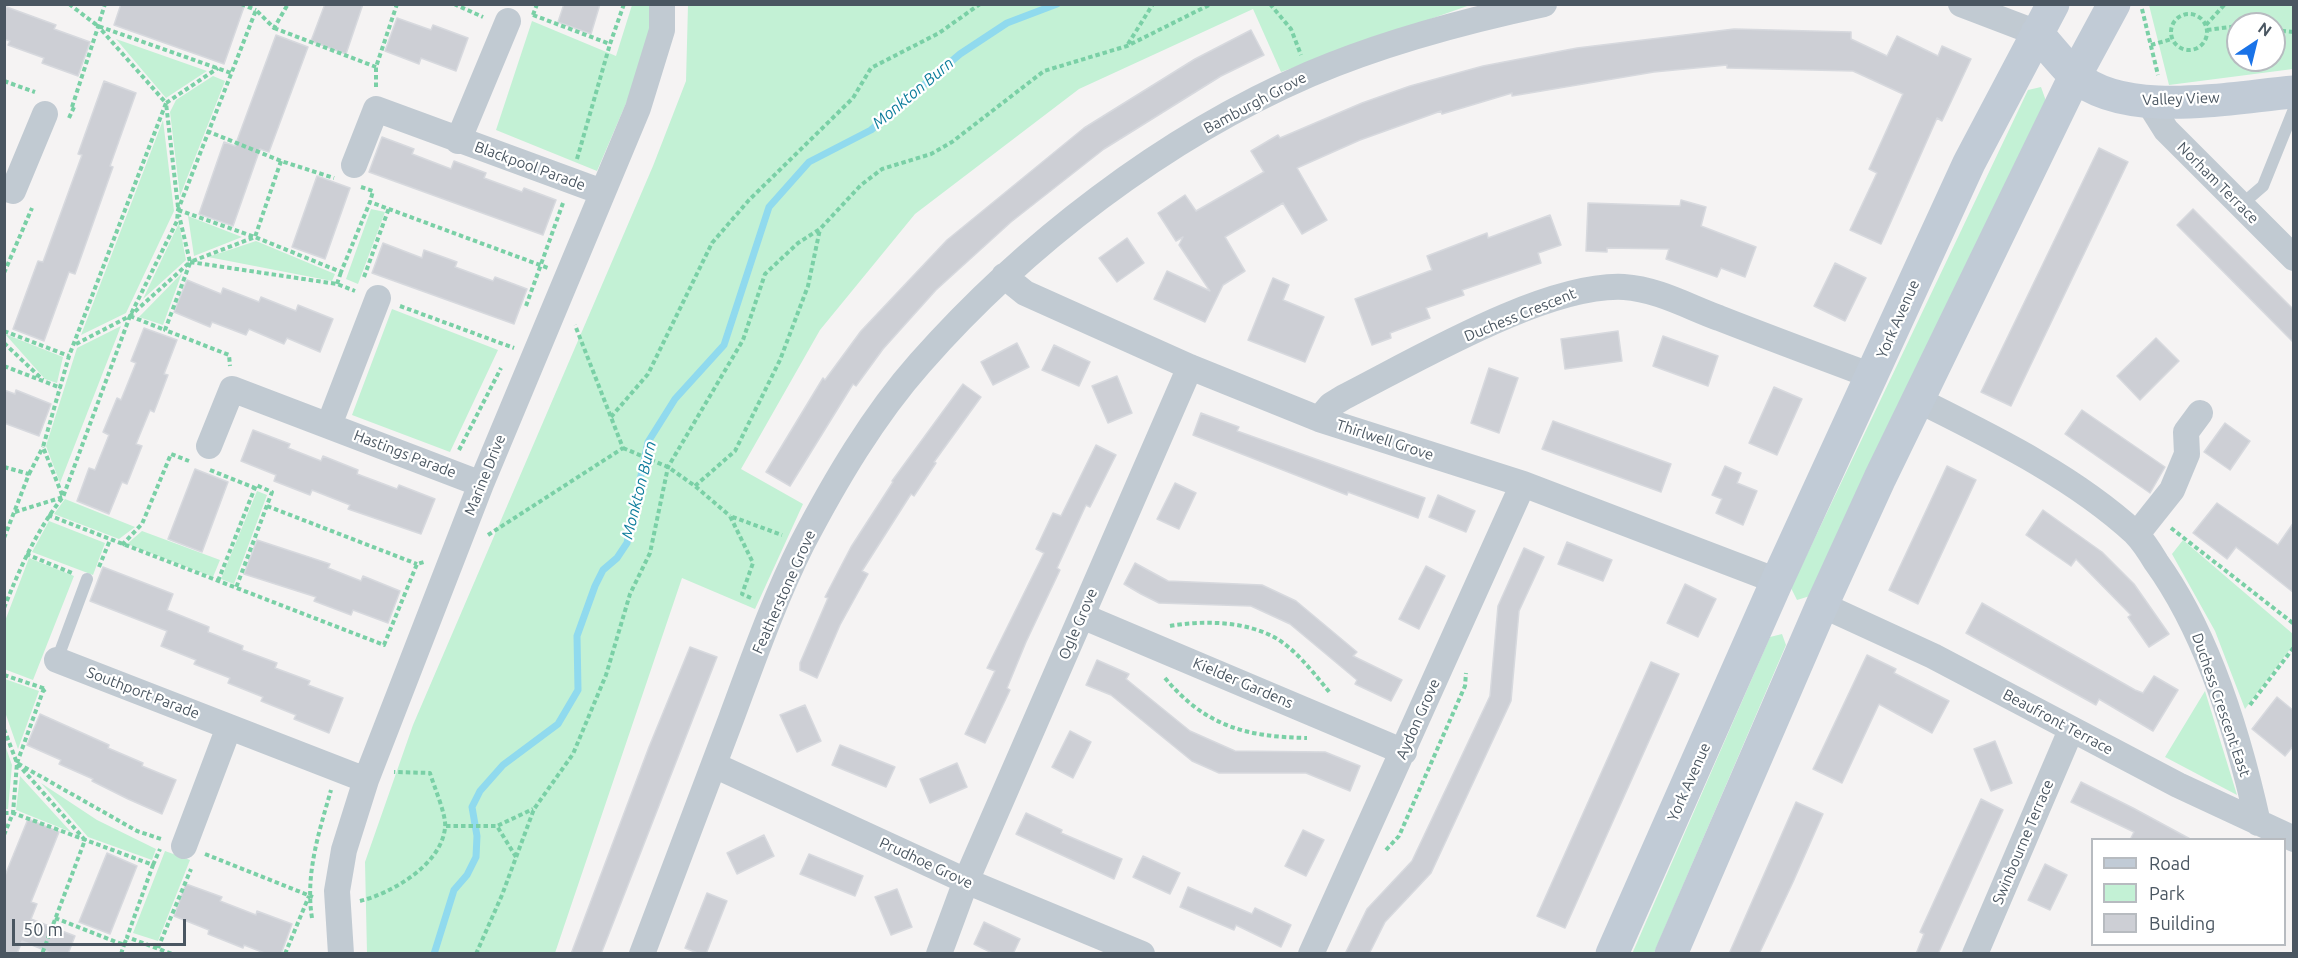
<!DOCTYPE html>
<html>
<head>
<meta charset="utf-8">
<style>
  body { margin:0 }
  #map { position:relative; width:2298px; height:958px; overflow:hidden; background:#f5f3f3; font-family:Ubuntu,sans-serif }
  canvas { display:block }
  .frame { position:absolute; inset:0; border:6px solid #4a5661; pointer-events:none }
  .legend { position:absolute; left:2091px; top:838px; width:195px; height:108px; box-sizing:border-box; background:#fff; border:2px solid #b7bbc0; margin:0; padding:8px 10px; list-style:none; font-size:18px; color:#4a5661 }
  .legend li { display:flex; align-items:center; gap:12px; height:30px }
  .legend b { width:30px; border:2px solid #b7bbc0 }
  .north { position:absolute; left:2226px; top:12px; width:60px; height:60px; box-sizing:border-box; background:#fff; border:2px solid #b7bbc0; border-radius:50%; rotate:35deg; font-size:16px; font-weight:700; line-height:24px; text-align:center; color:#4a5661 }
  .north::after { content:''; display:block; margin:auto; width:21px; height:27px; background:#1a73e8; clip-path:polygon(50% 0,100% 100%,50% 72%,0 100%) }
  .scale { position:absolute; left:12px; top:919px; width:174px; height:27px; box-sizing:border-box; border:3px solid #4a5661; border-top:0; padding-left:8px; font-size:18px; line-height:21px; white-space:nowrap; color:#4a5661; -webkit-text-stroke:4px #fff; paint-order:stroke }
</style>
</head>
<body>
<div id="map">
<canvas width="2298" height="958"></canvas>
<div class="frame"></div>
<ul class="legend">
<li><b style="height:8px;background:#c1cbd6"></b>Road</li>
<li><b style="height:16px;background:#c3f1d5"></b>Park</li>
<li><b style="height:16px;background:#cdcfd5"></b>Building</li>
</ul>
<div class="north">N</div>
<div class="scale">50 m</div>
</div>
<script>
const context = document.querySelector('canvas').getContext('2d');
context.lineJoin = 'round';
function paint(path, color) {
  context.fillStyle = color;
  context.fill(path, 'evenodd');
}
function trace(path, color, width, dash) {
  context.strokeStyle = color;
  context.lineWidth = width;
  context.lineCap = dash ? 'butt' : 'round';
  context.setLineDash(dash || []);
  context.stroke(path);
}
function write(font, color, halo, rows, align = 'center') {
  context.font = font + ' Ubuntu,sans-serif';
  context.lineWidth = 4.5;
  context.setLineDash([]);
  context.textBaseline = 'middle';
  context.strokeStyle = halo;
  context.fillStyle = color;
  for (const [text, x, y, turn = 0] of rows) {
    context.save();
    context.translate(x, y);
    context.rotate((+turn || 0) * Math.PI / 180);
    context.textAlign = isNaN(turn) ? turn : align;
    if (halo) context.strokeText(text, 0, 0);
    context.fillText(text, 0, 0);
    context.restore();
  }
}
paint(new Path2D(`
  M632,5H654L655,11L639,73L597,171L496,130L532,21L616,56Z
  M688,5H1470L1281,72L1253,9L1079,89L915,214L820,330L741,469L803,504L755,609L682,578L555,953H367L365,862L413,725L653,166L686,81Z
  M2149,5H2293V69L2169,85ZM2238,24H2274V60H2238Z
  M116,39L207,71L166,98Z
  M213,76L225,81L180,196L170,112L176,100Z
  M2041,87L2046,101L1810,596L1797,600L1791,588L2028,90Z
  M163,120L174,211L126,313L81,335Z
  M371,209L385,212L358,284L346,279Z
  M188,216L242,237L194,256Z
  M179,223L186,260L143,299Z
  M256,241L335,274L332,281L208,257Z
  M182,273L163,325L139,317Z
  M392,309L498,350L450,452L352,415Z
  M121,326L60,483L46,446L77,348Z
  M5,334L63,357L57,383L45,379Z
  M257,491L267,495L234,584L221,579Z
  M65,499L135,527L119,539L54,514Z
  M49,521L105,543L93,575L32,552Z
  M142,531L220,560L213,577L127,544Z
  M2183,540L2293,634V645L2245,709L2215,631L2172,554Z
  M29,558L74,576L33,680L4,669L5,621Z
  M1782,634L1786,645L1654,953L1632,954L1770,637Z
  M5,679L39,691L18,749L5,712Z
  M2205,691L2237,795L2165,757Z
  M5,745L12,765L8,809H5Z
  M20,776L71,832L16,810Z
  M41,783L97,820L156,849L152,860L88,837Z
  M165,851L190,860L158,941L133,933Z`), '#c3f1d5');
trace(new Path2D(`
  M434,954L454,890L467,875L476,857L477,836L472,807L480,791L503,765L558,724L578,690L577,636L595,586L603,570L617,558L627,543L648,442L675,399L724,345L769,207L809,162L871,130L960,54L1007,23L1057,4`), '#90daee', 7);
const building = new Path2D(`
  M121,4H245L224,64L114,25Z
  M325,4H363L346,54L311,41Z
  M564,4H600L591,34L558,22Z
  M4,6L56,25L54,29L90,42L78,76L42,63L44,58L8,45L10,41L4,39Z
  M397,18L431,30L433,25L468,38L456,71L421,58L419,64L385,51Z
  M1734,29L1851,32V39L1887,56L1897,36L1938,56L1942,46L1971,59L1942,121L1937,118L1881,244L1850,230L1877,173L1869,169L1903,94L1853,71L1727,68V65L1654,72L1512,96V93L1442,114L1441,111L1360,140L1297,168L1327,220L1302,234L1283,203L1225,237L1245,271L1223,285L1205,322L1154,299L1167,271L1210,291L1179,245L1183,237L1176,241L1158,213L1185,195L1196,211L1264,172L1251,151L1278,135L1280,138L1362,103L1410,86L1483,66L1577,48Z
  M1251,30L1264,55L1221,76L1104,149L1011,222L936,290L883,349L856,386L853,384L790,486L766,472L823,378L825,380L861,331L947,240L1084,128L1195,59Z
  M276,35L308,47L269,152L260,149L233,226L199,214L224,142L235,146Z
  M104,81L136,93L110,166L113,167L75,274L69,272L44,341L13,329L38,261L43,262L82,155L78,154Z
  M382,137L414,149L412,154L451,169L454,161L486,173L484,178L522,192L524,188L556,200L543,235L369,172Z
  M2099,148L2128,162L2011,406L1981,392Z
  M317,176L350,188L325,259L292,247Z
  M1681,200L1706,207L1701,226L1756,247L1745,277L1721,268L1717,277L1666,259L1669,249L1607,248V252L1586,251L1588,203L1680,206Z
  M2193,209L2294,310V343L2177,225Z
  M1550,215L1561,245L1538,253L1541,263L1462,290L1464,295L1426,308L1430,318L1390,333L1391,338L1372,345L1355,299L1432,270L1427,256L1487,233L1488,238Z
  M1127,238L1144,263L1117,282L1099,258Z
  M383,243L422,258L424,250L457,262L455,267L493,281L495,277L527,289L514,324L372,273Z
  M1835,263L1866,278L1845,321L1814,306Z
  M1273,278L1289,285L1283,300L1324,317L1305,362L1248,340Z
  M187,280L221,294L223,288L259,302L261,297L296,311L298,305L333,319L320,352L287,338L284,344L249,329L246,335L212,322L210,327L174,312Z
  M144,328L177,340L164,374L168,375L154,412L150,410L136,444L142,446L127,484L122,482L109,514L77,501L89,468L95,470L109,435L103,432L117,398L121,400L136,363L131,361Z
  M1618,331L1622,361L1565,369L1561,339Z
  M1663,336L1718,356L1708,386L1653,366Z
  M2156,338L2179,361L2140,400L2117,376Z
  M1017,343L1029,367L993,385L981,362Z
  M1054,345L1090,362L1079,386L1042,370Z
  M1489,368L1518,378L1499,433L1471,423Z
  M1117,376L1132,413L1108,423L1092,386Z
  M963,384L981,397L934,462L936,463L914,496L911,494L862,571L868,574L840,625L817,678L800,670V663L828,598L825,597L851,547L893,482L892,481Z
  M1774,387L1802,399L1777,455L1749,443Z
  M4,390L15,394L16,390L51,404L39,436L4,423Z
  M2082,410L2165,467L2150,493L2065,434Z
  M1201,413L1239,427L1237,431L1425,498L1418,518L1348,492L1347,495L1193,435Z
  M1553,421L1671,464L1661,492L1542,449Z
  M2225,423L2250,441L2230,470L2204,452Z
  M253,430L290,444L288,448L321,461L323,456L358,470L357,474L397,489L399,485L435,499L421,534L348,509L350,505L312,490L310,495L274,481L276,475L241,461Z
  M1096,445L1116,455L1090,507L1086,505L1057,568L1060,570L1026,642L1007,688L1010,690L985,743L965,734L995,671L987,668L1044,553L1036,549L1053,513L1061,516Z
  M1725,466L1741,473L1737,483L1757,491L1743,525L1716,513L1722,499L1712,495Z
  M1947,466L1976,480L1918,604L1889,590Z
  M195,469L228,482L202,552L168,539Z
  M1175,483L1196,493L1179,529L1157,519Z
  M1438,495L1475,511L1466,532L1429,517Z
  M2217,503L2278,545L2294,522V593L2236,547L2227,559L2193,533Z
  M2043,510L2102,552L2134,584L2169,634L2149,647L2128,617L2131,615L2076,559L2071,566L2026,535Z
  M257,540L330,564L328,568L361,581L363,576L400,591L388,623L353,610L351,615L314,601L316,597L244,574Z
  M1567,542L1612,560L1603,581L1558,564Z
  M1524,548L1544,557L1519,611L1511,701L1431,873L1385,922L1369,954H1345L1367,909L1412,861L1490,696L1498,606Z
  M1135,563L1168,581L1262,585L1296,601L1357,652L1353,656L1402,680L1391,701L1355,684L1357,680L1290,624L1251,606L1159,603L1141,594L1124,584Z
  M1426,566L1445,576L1419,629L1399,619Z
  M103,567L173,594L167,610L209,627L208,632L243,646L242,650L277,663L275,668L310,681L308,685L343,698L329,733L294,719L296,715L261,701L263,697L228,683L230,678L194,664L196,660L161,646L167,631L90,601Z
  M1685,584L1716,599L1698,637L1667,623Z
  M1982,603L2135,690L2143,693L2154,676L2178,690L2153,731L2099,699L2096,705L1966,633Z
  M690,647L717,657L601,954H571L649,747Z
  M1867,655L1896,669L1894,673L1949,701L1932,733L1879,704L1842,783L1813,769Z
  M1097,660L1129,674L1126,679L1190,731L1235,751L1325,752L1360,766L1350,791L1306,773H1219L1192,761L1111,695L1086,685Z
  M1651,662L1679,674L1565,928L1537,916Z
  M2277,697L2294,711V745L2285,756L2252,729Z
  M805,705L821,741L797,752L780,715Z
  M40,714L109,745L108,748L143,763L142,766L176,780L162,814L128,799L92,781L93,779L59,764L61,760L27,745Z
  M1070,731L1091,742L1073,778L1052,767Z
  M1995,741L2012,783L1991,791L1974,749Z
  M840,745L895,767L886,787L832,765Z
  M957,763L967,787L930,803L920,779Z
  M2081,782L2133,808L2192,840H2130L2134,832L2071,802Z
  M1981,799L2003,810L1938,954H1916L1924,934L1920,932Z
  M1796,802L1823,814L1793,882L1759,954H1729Z
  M1026,813L1062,830L1061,833L1122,859L1114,879L1016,834Z
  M28,819L59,832L31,902L37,904L31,919L75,936L68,954H54L22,941L17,954H4V878Z
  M1303,830L1324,840L1306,876L1285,866Z
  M764,835L774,856L737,874L727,853Z
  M107,853L137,866L110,934L79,922Z
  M809,854L863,876L855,896L800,874Z
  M1143,856L1180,873L1170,894L1133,877Z
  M2045,864L2067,875L2050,910L2028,900Z
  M186,884L222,897L220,901L256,915L257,911L292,924L281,954H267L244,945L243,948L208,934L209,930L174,916Z
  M1188,887L1252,914L1255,908L1291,925L1281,947L1236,925L1234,930L1180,907Z
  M897,889L912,927L891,935L875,897Z
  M707,893L727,901L706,954H700L685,948Z
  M984,922L1020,939L1013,954H994L974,944Z`);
paint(building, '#cdcfd5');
trace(building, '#d7d9de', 1.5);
trace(new Path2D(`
  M69,4L98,26L231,73
  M241,4L256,10
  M454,4L483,17
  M1270,4L1291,29L1301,55
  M2142,9L2158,75
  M2171 32a18 18 0 1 1 36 0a18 18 0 1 1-36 0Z
  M533,15L610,44L624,4
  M533,15L537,4
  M2206,25L2225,4
  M274,28L376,67
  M2207,30L2238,26
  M2274,30L2294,32
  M1128,44L1153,4
  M2151,45L2172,39
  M4,81L35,92
  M376,87V67L397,4
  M72,107L98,27
  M69,118L74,107
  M207,131L281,161L334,178
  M577,159L610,44
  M281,161L255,237L190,262L337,284L355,291
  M361,187L373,191L370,202
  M178,207L166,103L218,68
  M178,210L255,237L341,272L370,202L548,268
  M190,263L165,330L229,355L230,366
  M4,273L32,208
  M364,277L389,208
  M337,284L341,272
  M400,306L514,348
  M526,306L563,203
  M130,316L165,330
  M4,331L69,356
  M4,343L43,380
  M76,344L130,316L190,262L179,215
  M4,366L61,388
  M611,417L648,374L712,243L749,200L853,98L871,68L939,33L980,4
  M623,448L668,467L695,486L730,516
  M459,450L501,368
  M4,467L29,474L4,538
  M210,470L255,488
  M29,474L43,447
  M695,486L735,451L780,360L808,286L820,229
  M267,506L417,564
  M15,512L63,497L43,447L69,356L166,103L98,26L105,4
  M48,515L384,645L417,564L424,562
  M2171,528L2294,624
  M488,535L623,448L575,325
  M122,545L142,524L171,454L189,461
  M26,554L72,573
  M99,567L110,540
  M218,581L256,485L272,492L236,588
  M751,598L742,594L753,563L730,516L782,535
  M4,608C20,568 36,531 63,497L130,316L177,221L178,210L256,10L274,28L288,4
  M1170,626C1204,620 1249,621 1279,640C1300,654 1315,675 1331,694
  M4,675L46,689L43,691L17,763
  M1165,678C1205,726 1246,737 1307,738
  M2250,705L2294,647
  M4,729L17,763L137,831L161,839
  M4,813H13L17,763L85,840L42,954
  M446,826H497
  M4,835L13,813L153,865L127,937L172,954
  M1386,850L1399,836L1465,686L1466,673
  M205,854L313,897
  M516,857L497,826L533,809
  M153,865L160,849
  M360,901C392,893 441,865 445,828C447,816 434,787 430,773L394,772
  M55,918L124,945L127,937
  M312,918C305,874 319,832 331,790
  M158,948L191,869
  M121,954L124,945
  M285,954L309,896
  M476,954L502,895L534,809L573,754L606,675L630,594L650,553L668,467L743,340L765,274L798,243L820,229L861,185L882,169L931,154L952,142L1044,71L1127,46L1211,4`), '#7ad0a6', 4, [4.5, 3]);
trace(new Path2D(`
  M2241,205L2263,186L2294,109
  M57,660L87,579`), '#c1cad2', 12);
trace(new Path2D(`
  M1961,4L2037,33
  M2149,103L2166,130L2294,258
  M458,141L508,21
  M354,165L376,109L602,192
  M4,188L13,191L45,114
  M1004,276L1025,293L1190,367L1319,419L1523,484L1777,581
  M1918,400C1992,437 2073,476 2135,533C2143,541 2150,552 2156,562C2208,634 2239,737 2258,823
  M1319,419L1331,405L1344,397C1415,361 1546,283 1624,287C1657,289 1689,307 1719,318C1770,338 1821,357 1872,376
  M329,425L378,298
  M209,446L232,389L481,484
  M2137,534L2172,490L2187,454L2186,432L2200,413
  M1822,605L1933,656L2178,785L2294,839
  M1082,616L1404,752
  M57,660L366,780
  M714,765L966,881L1142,954
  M184,846L229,727
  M341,954L337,891L344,850L366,780L481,484L638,108L662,30V4
  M642,954C672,875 702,797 731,719C753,660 774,600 802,544C835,481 873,416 920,363C1024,245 1164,137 1310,74C1385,42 1464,21 1544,4
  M939,954L966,881L1190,367
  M1311,954L1523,484
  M1975,954L2071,730`), '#c1cad2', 26);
trace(new Path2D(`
  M2037,33C2049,47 2061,62 2074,75C2124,120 2231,97 2294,92
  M1612,954L1777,581L1969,163L2053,4
  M1671,954L1822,605L1880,478L2075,76L2114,4`), '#c1cbd6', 33);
write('15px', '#4a5661', '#fff', [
  ["Valley View",2181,99,-2],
  ["Bamburgh Grove",1255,103,-28],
  ["Blackpool Parade",530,166,20],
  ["Norham Terrace",2218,183,45],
  ["Duchess Crescent",1520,315,-22],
  ["York Avenue",1898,319,-66],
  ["Thirlwell Grove",1385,440,18],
  ["Hastings Parade",405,454,21],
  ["Marine Drive",485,475,-68],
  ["Featherstone Grove",784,592,-66],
  ["Ogle Grove",1078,624,-67],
  ["Kielder Gardens",1243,683,23],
  ["Southport Parade",143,693,21],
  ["Duchess Crescent East",2221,705,71],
  ["Aydon Grove",1418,719,-66],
  ["Beaufront Terrace",2058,722,28],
  ["York Avenue",1689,782,-66],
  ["Swinbourne Terrace",2023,842,-67],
  ["Prudhoe Grove",926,863,25]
]);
write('italic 16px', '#0c7c9b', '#fff', [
  ["Monkton Burn",913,93,-40],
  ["Monkton Burn",639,490,-76]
]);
</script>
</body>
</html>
